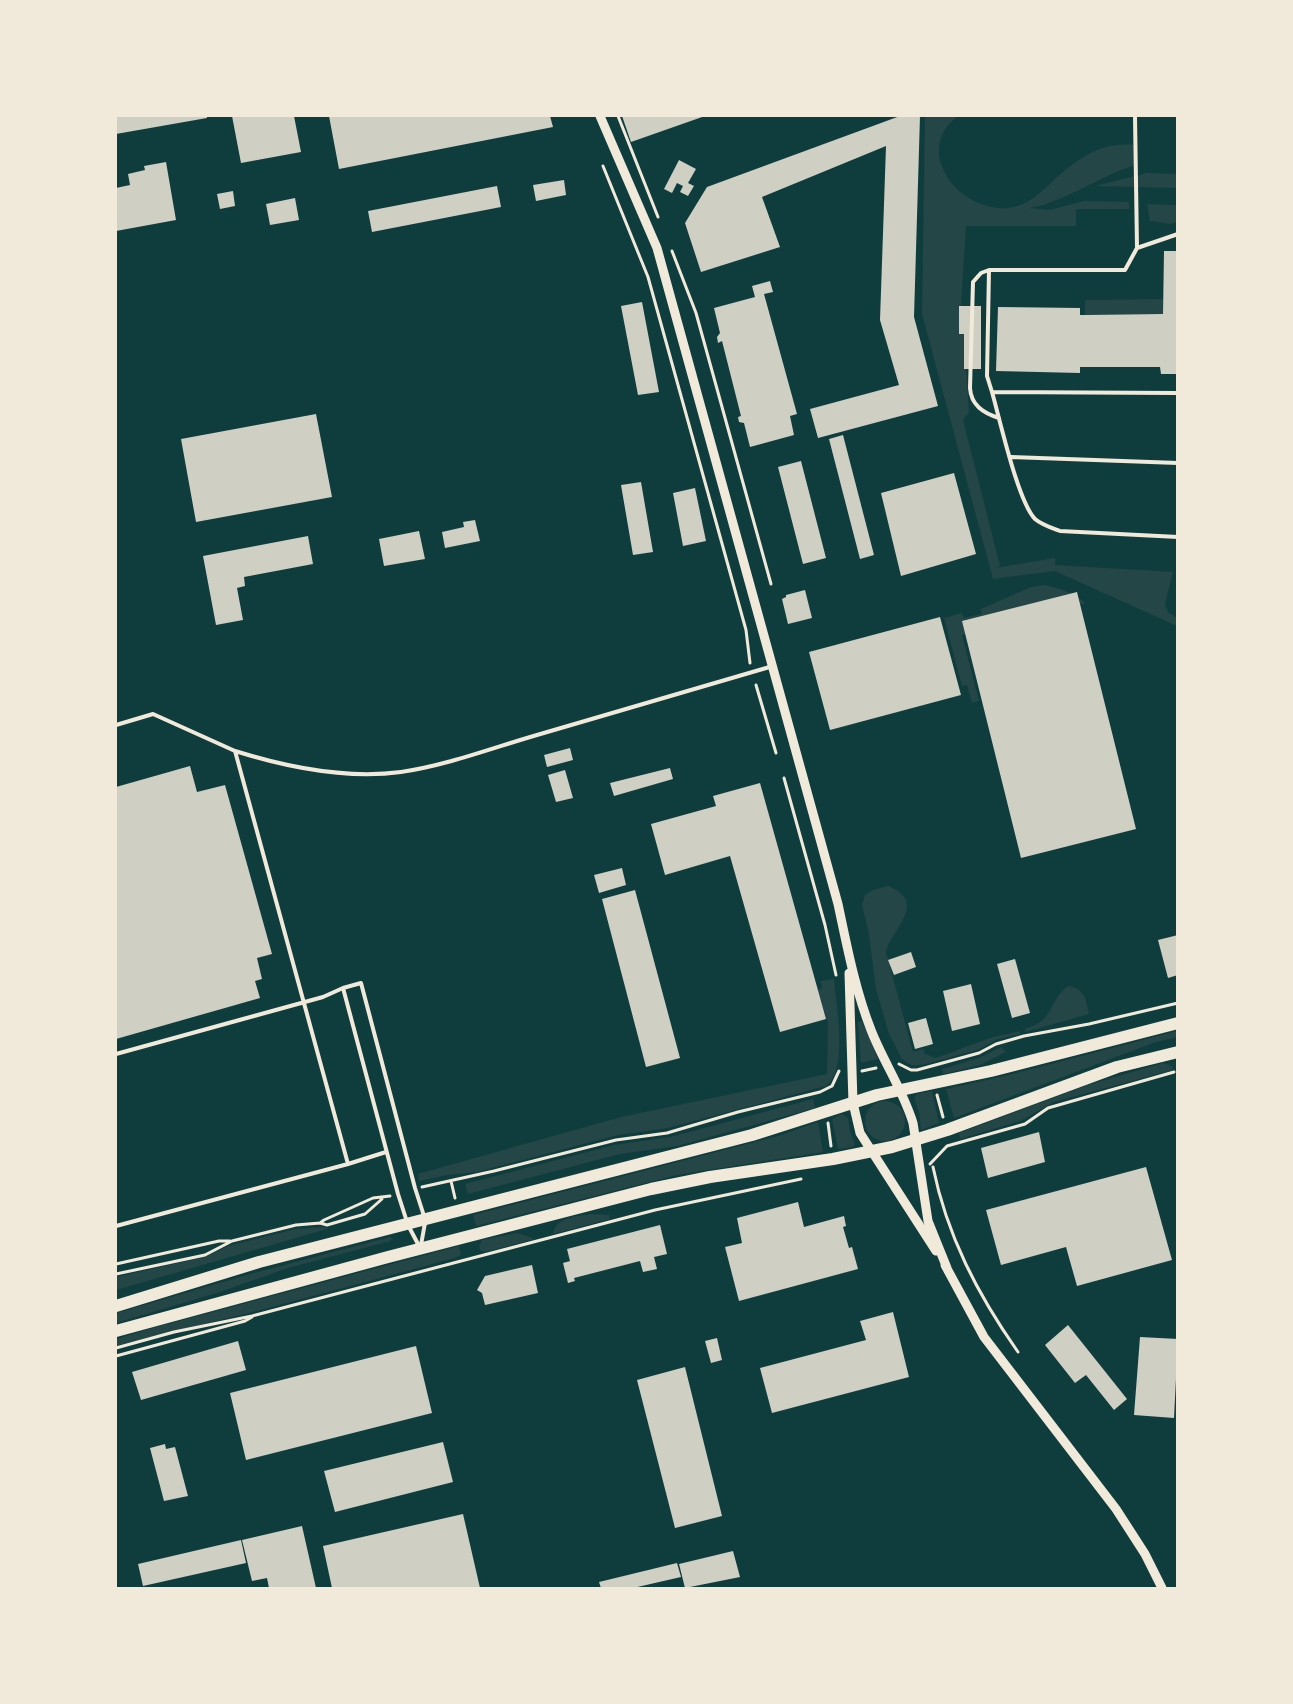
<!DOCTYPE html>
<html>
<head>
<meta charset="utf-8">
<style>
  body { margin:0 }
  #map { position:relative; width:1293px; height:1704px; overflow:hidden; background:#0f3d3e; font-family:Ubuntu,sans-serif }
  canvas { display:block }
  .frame { position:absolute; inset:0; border:117px solid #f1e9da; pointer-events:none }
</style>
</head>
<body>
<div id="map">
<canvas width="1293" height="1704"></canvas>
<div class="frame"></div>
</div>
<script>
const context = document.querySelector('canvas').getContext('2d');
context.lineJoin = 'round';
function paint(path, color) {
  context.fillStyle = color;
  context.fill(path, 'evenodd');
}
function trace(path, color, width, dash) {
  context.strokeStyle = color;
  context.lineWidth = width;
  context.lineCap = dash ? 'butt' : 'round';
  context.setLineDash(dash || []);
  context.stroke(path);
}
paint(new Path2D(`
  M925,116H958C914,149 954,205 999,208C1024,210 1038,195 1054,180C1066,168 1084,155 1100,149C1111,144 1124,145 1136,144V165C1100,175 1064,203 1029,208L1050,210L1084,201L1129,202V209H1076V226H966L959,334H964L969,412L963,420L1000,566L995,568L1055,558V565L1173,572L1165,604L1168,612L1177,618V626L1055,571L993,579L922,314Z
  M1147,173L1177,174V188L1095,186Z
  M1147,204L1177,205V222L1170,224L1150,221Z
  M1163,299V314L1085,315V300Z
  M1043,585C1056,587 1076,593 1085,603L962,635L979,701L972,703L967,685L962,686L944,618L962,613L964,618L981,614V609L1031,587Z
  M888,886C929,902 891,930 886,952L913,1052L923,1049L925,1054L936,1058L990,1038L1020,1031V1034L998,1039L977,1050L922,1065H911L902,1059L889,1034L876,989L869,934L862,905L865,895L873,890Z
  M834,979C836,1005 849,1070 826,1086L668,1128L618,1135L477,1172L447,1175L419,1181L418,1174L621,1117L827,1074L828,1023L818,990L822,988L821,981Z
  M1068,986C1085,988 1086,1000 1089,1014L1025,1032V1029C1055,1021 1048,1001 1068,986Z
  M862,1021L878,1059L861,1063L858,1024V1022Z
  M1177,1031V1037L1153,1043L954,1118L946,1089L1005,1076Z
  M1001,1047L1006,1052L980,1065L943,1074L942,1069L981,1057Z
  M1163,1063L1172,1066L1173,1070L1054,1102L1020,1121L960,1139L959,1133L1091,1084Z
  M932,1091L939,1123L921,1130L919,1112L914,1098L917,1094Z
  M813,1099L815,1108L677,1146L620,1154L468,1194L465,1184L614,1145L670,1137Z
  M865 1121a20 20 0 1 1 40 0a20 20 0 1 1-40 0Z
  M842,1114L848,1118L850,1131L855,1144L852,1147L838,1149L832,1119Z
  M818,1122L823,1152L677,1175L476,1226L473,1215L778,1136Z
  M592,1214L609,1215L610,1219L553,1234C555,1217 578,1216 592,1214Z
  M326,1227L327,1229L116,1290V1277L205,1257L228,1246L295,1229Z
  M517,1233L535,1239L485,1252L481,1251L479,1246L482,1240Z
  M390,1237L393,1239L387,1242L288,1268L220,1292L116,1323V1313L120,1312L254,1273Z
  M459,1246L461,1255L455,1258L253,1312L116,1346V1339L153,1328Z`), '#244646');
paint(new Path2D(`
  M116,116H207V118L116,134Z
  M232,116H294L301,152L241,163Z
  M329,116H550L553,127L339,169Z
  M622,116H705L631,142Z
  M900,116H920L914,317L938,406L818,438L810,409L899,385L880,320L886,146L762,197L780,247L701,272L685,223L707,187Z
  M679,160L696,169L688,183L694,186L688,196L680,192L683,186L677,183L672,193L664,189Z
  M166,162L176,220L116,231V188L130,185L128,174L145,170L144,166Z
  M564,180L566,195L536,201L533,185Z
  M497,186L501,207L372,232L368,211Z
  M233,191L235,206L220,209L217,194Z
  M295,198L299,220L270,225L266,204Z
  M1164,251H1178V374H1161L1160,367H1080V373L996,371L998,307L1080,308V315H1085L1163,314Z
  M770,281L773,292L764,294L797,414L790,416L794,435L750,447L744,423L739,422L738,417L741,416L722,341L718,343L717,337L720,333L714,308L755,297L752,286Z
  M642,302L659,392L638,395L621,306Z
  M959,306H981V369H964V334H959Z
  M316,414L332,497L196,522L181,439Z
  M843,435L874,555L860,559L829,439Z
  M801,461L826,558L803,564L778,467Z
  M954,473L976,554L901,576L881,493Z
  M641,482L653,552L633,555L621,485Z
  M695,488L706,541L683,546L673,493Z
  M475,520L480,541L445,548L442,532L464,527L463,522Z
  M419,531L425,559L384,566L379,539Z
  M308,536L313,564L244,577L245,586L237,588L243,620L216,625L203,556Z
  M805,590L812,618L788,624L782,599L786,597V595Z
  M1077,592L1136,829L1021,858L962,621Z
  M940,617L961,695L830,730L809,652Z
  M570,748L573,760L547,767L544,755Z
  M190,766L197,792L225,785L272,954L257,958L262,979L255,981L260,998L116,1039V787Z
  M670,768L673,779L614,796L610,783Z
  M565,770L573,798L556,802L548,775Z
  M760,783L826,1019L780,1032L730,856L665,875L651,824L716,806L713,796Z
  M622,868L626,885L599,893L594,875Z
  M635,890L680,1058L646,1067L602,899Z
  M1178,935V975L1168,978L1158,940Z
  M911,952L916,967L894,975L888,960Z
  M1015,959L1030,1013L1012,1018L997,964Z
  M971,984L980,1024L952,1031L943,991Z
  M926,1018L933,1044L915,1049L908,1023Z
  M1039,1132L1045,1162L988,1178L981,1148Z
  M1146,1167L1172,1260L1077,1286L1066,1247L1001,1265L986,1210Z
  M798,1202L804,1227L844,1216L846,1226L843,1227L849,1248L852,1247L858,1269L739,1301L725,1247L742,1243L737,1218Z
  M660,1225L667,1254L654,1257L657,1269L643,1272L640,1261L574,1278L575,1281L568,1283L563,1263L570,1261L567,1249Z
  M532,1265L538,1293L485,1305L482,1293L477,1290L485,1276Z
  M893,1312L909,1377L772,1413L760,1368L866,1340L860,1321Z
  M1068,1325L1127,1399L1114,1410L1086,1375L1075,1383L1045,1345Z
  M1140,1337L1178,1339L1174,1418L1134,1415Z
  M717,1338L722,1360L711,1363L705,1341Z
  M238,1341L246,1370L141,1400L132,1372Z
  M416,1346L432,1413L246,1460L230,1393Z
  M685,1367L722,1516L675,1528L637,1380Z
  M443,1442L453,1482L335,1512L324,1471Z
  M165,1444L166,1449L175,1447L188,1496L164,1501L150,1448Z
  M463,1514L480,1588H332L323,1546Z
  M302,1526L316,1588H269L267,1578L252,1581L242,1540Z
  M241,1540L246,1563L143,1586L138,1564Z
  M733,1551L740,1577L685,1588L679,1564Z
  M677,1563L681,1577L633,1588H601L599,1582Z`), '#cfcfc3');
trace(new Path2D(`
  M618,116L658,217
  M603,166L648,277L746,630L750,663
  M672,251L696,313L771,584
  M756,685L776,753
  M784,778L825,925L836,975
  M899,1064L911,1070H917L979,1053L996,1044L1024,1036L1089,1024L1178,1003
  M862,1071L876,1068
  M937,1095L943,1117
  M828,1123L831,1146
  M930,1164L947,1146L1025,1124L1048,1108L1174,1072
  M933,1167C947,1236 978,1295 1018,1352
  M451,1181L455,1198
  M422,1187L494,1171L616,1140L667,1133L738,1112L820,1092L832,1086L839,1071
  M320,1223L324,1220L373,1198L390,1196
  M116,1264L219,1241H230
  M116,1274L205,1255L232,1241L296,1225L320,1223L327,1225L365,1214L382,1199
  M116,1348L174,1332L252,1316L655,1210L801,1179
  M116,1356L245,1321L252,1317`), '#f1e9da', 3);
trace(new Path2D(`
  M1135,116L1137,248
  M1178,234L1137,248L1125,270H989L987,376L992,392L1178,393
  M989,270L981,273L973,282L970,388C971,405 983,413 999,418
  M992,392C1000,420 1018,502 1035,519C1042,525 1052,528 1060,531L1178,537
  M1011,457L1178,463
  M116,725L153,714L235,751L348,1164L116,1226
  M235,751C286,767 348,779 401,772C448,765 492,748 537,735C616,712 694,689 773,666
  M343,988L398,1194L408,1225L419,1246
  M116,1054L323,997L343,988L361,983L415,1188L424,1216
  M348,1164L386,1152
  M421,1245L425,1223`), '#f1e9da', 4);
trace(new Path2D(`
  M600,116L657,248L838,904C847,946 855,989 871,1030C883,1061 903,1090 913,1123L928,1221L947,1268
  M849,973L853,1103L860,1133L936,1251
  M945,1265L984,1337L1116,1509L1145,1554L1162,1588`), '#f1e9da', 9);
trace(new Path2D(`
  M116,1306L259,1262L752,1135L877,1095L991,1071L1178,1023
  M116,1331L388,1257L651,1189L710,1177L833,1159L892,1147L947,1130L1117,1067L1178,1052`), '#f1e9da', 12);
</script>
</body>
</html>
